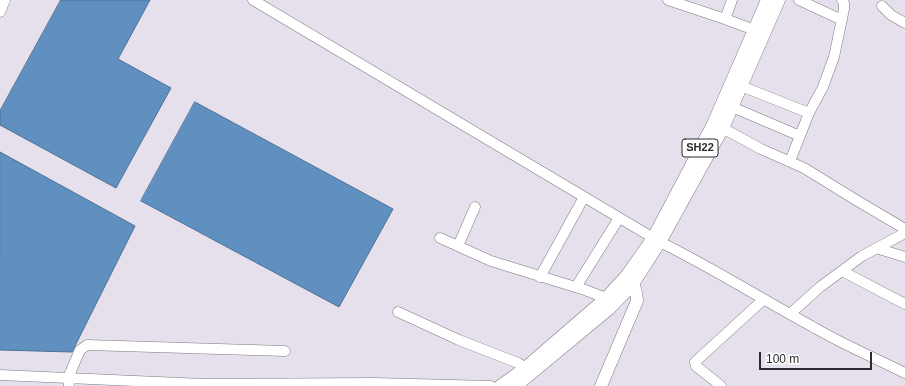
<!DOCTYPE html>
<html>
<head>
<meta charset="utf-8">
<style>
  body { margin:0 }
  #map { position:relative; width:905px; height:386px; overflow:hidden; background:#e6e0ed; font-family:Arial,sans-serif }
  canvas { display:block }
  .scale { position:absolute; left:759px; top:352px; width:113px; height:18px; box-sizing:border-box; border:2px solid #2d2a2f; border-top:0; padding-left:5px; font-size:12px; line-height:14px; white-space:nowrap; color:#2d2a2f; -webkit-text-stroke:3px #fff; paint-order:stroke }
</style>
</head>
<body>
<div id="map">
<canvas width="905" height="386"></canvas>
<div class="scale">100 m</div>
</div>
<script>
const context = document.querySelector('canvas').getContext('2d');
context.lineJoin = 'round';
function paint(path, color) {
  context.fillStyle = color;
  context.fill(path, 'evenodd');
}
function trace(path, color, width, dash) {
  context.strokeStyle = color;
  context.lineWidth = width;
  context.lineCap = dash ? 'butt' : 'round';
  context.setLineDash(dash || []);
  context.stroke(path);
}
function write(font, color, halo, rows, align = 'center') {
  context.font = font + ' Arial,sans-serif';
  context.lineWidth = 4;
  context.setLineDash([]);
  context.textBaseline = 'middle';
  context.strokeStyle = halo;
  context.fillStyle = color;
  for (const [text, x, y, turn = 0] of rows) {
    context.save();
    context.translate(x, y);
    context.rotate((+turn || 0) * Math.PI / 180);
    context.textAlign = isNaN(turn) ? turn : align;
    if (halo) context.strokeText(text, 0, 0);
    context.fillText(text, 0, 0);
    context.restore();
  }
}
const water = new Path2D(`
  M61,0H150L118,59L171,88L116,188L0,125V111Z
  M195,102L393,209L339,307L141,201Z
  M0,152L135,226L72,352L0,350Z`);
paint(water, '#5f90bf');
trace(water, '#507194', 1);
const minor = new Path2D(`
  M253,0L660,242C713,268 763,300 815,328C844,345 875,358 905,373
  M668,0L725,19L760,32
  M799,0L842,20
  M882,6L891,15L905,23
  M0,12L5,0
  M725,19L732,0
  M741,86L809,113
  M732,107L800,136
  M717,125L761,149L804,168L856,200L905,229
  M790,161L809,113L823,87L834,57L844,9V3L842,0
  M440,238L491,261L585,290L606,298
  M458,246L475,207
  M876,248L905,257
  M842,271L905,304
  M540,277L584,197
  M576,287L619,218
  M398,312L459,340L518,363L523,366L530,373
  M790,314L820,287L862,256L905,233
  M0,375L203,384L374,383L491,386
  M69,386L68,378L80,350L87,345L285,351
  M721,386L696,366L695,362L764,299`);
const major = new Path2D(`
  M500,386L525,368L606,298L627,275L653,238L713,124L767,0
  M516,386L609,309L633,284L660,242L723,128L779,0
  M601,386L637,301C637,293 635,286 630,279`);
trace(minor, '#7d7883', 11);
trace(major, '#7d7883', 13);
trace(minor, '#fff', 10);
trace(major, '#fff', 12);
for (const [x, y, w] of [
  [700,148,36]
]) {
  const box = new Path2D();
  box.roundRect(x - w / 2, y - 9, w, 18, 3);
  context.fillStyle = '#fff';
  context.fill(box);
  trace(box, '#2d2a2f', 1);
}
write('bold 11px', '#2d2a2f', null, [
  ["SH22",700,148]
]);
</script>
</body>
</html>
